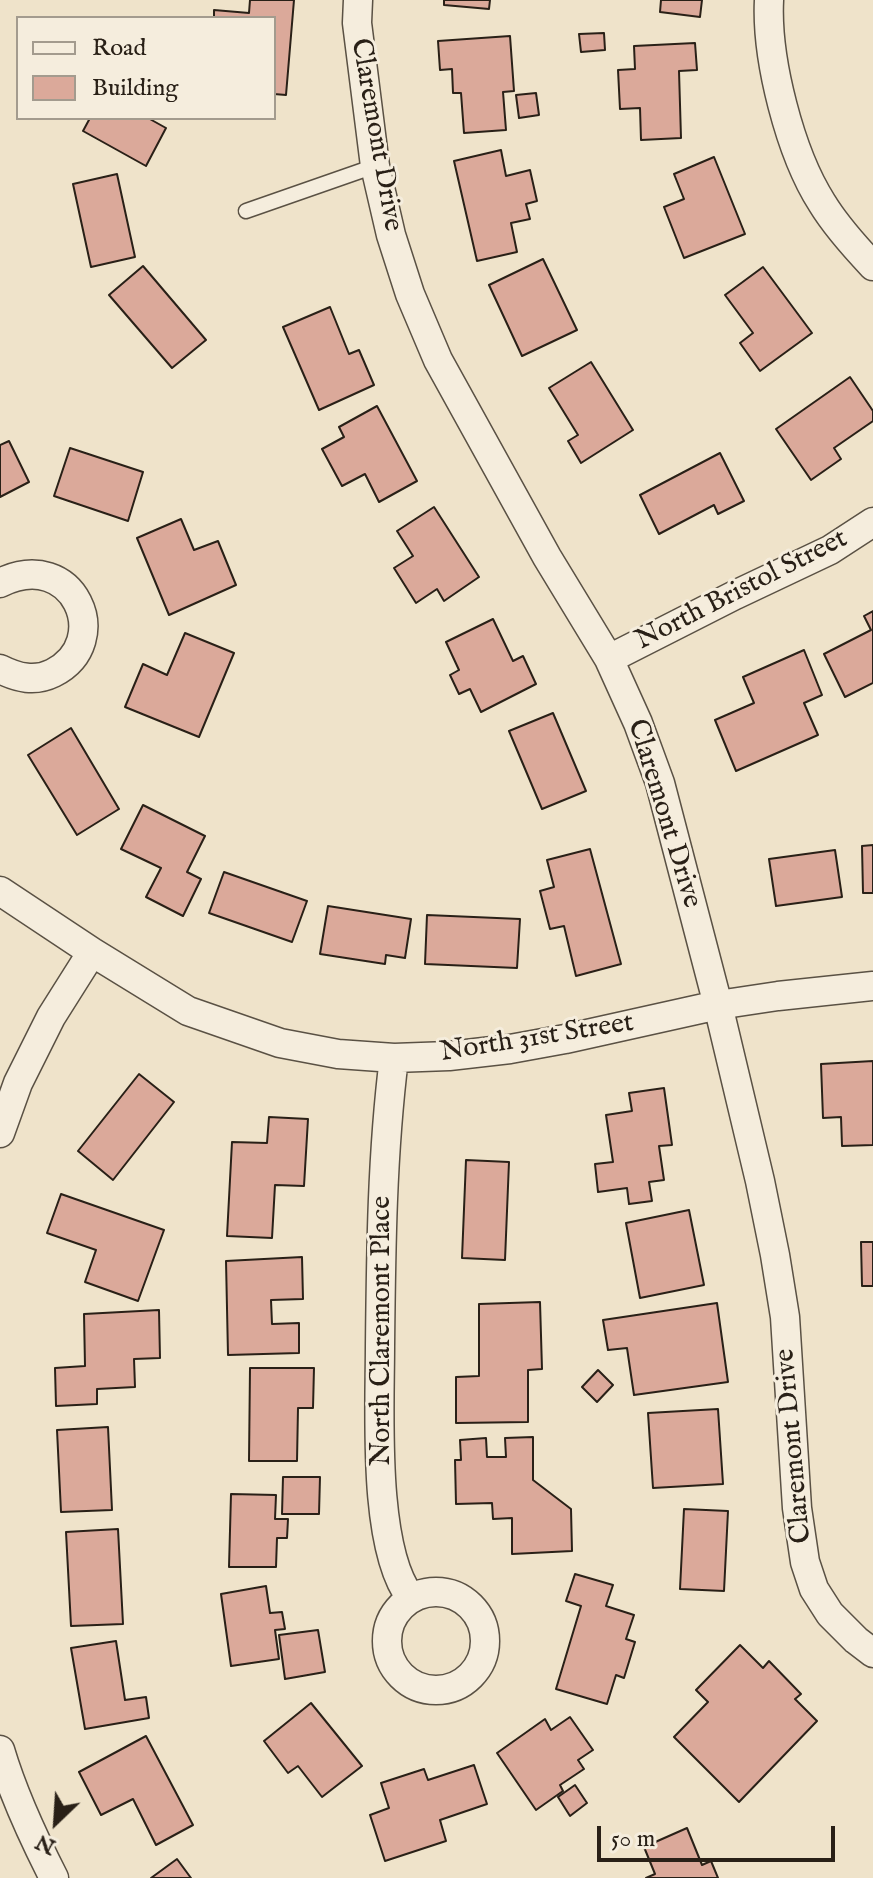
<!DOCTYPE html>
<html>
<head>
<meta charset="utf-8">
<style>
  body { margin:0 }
  #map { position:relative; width:873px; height:1878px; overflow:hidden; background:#efe3ca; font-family:"IM FELL English",serif }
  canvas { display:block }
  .legend { position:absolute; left:16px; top:16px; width:260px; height:104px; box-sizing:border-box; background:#f5eddd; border:2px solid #a39b8e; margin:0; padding:10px 14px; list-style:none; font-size:24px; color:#292017 }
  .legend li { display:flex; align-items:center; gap:16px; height:40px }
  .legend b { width:40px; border:2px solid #a39b8e }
  .north { position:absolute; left:16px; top:1782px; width:80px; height:80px; -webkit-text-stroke:6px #f5eddd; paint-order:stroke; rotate:205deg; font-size:22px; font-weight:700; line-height:32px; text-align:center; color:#292017 }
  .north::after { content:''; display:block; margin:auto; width:28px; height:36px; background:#292017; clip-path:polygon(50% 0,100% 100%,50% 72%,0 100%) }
  .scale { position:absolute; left:597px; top:1826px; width:238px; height:36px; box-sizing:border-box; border:4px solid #292017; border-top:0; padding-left:10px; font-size:24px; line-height:28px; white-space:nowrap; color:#292017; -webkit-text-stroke:6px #f5eddd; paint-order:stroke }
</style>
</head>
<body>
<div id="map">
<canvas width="873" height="1878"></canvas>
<ul class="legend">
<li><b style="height:10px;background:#f5eddd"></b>Road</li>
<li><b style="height:22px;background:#dba99a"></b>Building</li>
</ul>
<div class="north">N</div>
<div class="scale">50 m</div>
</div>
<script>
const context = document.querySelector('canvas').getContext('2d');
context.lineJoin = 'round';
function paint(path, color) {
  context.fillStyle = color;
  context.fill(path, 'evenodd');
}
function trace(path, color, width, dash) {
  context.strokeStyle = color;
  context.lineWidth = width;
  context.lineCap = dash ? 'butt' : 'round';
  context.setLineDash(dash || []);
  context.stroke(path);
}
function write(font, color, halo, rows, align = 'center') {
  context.font = font + ' "IM FELL English",serif';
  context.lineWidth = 6;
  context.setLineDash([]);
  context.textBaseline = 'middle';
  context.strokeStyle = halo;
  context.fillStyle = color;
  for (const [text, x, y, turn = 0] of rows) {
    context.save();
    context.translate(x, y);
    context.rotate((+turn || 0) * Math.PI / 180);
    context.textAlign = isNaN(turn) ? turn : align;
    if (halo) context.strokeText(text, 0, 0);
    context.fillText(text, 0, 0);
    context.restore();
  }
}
const building = new Path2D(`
  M250,0H294L286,95L274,94V18H214V10L249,13Z
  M444,0H490L489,9L444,5Z
  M661,0H702L700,17L660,12Z
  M604,33L605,50L581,52L579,34Z
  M510,36L514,91L503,92L506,130L464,133L461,93H453L452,69L440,70L438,41Z
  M695,43L697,70L679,71L681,138L641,140L640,108L620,109L618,70L635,69L634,46Z
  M536,93L539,115L519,118L516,95Z
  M90,118H148L166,128L146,166L83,131Z
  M501,150L506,176L530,170L537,201L526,204L530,219L511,223L517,252L477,261L454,161Z
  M714,157L745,234L684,258L664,207L684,199L674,174Z
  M117,174L135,257L91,267L73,184Z
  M543,259L577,330L522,356L489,285Z
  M143,266L206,340L172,368L109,295Z
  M763,267L812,333L760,371L740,343L753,333L725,295Z
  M330,307L349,354L359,350L374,385L319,410L283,327Z
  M591,362L633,430L581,463L568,441L578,435L549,388Z
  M850,377L873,411V421L834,448L841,459L811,480L776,429Z
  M377,406L417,481L379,502L365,474L342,486L322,449L344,437L339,427Z
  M9,441L29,482L0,497V445Z
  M70,448L143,472L128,521L54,496Z
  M720,453L744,501L718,514L714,505L659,534L640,495Z
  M434,507L479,577L444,601L437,589L416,603L394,568L413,556L397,531Z
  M181,519L194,550L218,541L236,585L169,615L137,538Z
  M873,611V683L845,697L824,654L871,630L864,616Z
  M493,619L513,661L523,656L536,684L481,712L470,689L459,694L450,675L459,670L446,642Z
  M185,633L234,653L199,737L125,707L143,664L167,675Z
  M804,650L822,695L804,703L818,735L736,771L715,720L754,703L743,677Z
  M553,713L586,791L542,809L509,731Z
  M71,728L119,809L77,835L28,755Z
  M143,805L205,836L187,872L201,879L183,916L146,897L161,868L121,849Z
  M873,845V893H863L862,846Z
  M590,849L621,964L576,976L564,926L550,929L540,891L554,887L547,860Z
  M835,850L842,897L776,906L769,859Z
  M224,872L307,901L292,942L209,913Z
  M328,906L411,919L405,958L386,955L385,964L320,954Z
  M427,915L520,919L517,968L425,964Z
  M873,1061V1145L842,1146L841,1117L823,1118L821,1064Z
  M139,1074L174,1102L113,1180L78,1151Z
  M664,1088L672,1145L659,1146L664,1180L649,1182L652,1201L629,1204L627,1188L598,1192L595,1164L613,1162L606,1115L632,1111L629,1093Z
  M269,1117L308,1119L304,1186L275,1185L272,1238L227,1236L232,1142L267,1143Z
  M466,1160L509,1162L505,1260L462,1258Z
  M61,1194L164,1230L138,1301L85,1282L96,1250L47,1233Z
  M689,1210L704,1285L640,1298L626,1223Z
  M861,1242H873V1286H862Z
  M302,1257L303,1299L271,1300L272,1324L299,1323V1353L228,1355L226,1261Z
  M540,1302L542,1369L528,1370V1422L456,1423V1377L479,1376V1304Z
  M717,1303L728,1382L634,1395L627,1348L608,1350L603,1320Z
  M159,1310L160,1358L134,1359L135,1387L97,1389V1404L56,1406L55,1368L85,1366L84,1314Z
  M250,1368H314L313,1408H298L297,1461H249Z
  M598,1370L613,1385L597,1402L582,1387Z
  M718,1409L723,1484L653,1488L648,1413Z
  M108,1427L112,1510L61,1512L57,1430Z
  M533,1437V1480L571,1509L572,1551L512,1554V1518L493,1519L492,1503L456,1504L455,1460H461L460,1440L486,1438L487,1457H506L505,1438Z
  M283,1477H320L319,1514H282Z
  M231,1494L276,1495L275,1519H288L287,1538H277L276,1567H229Z
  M684,1509L728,1511L724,1591L680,1589Z
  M118,1529L123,1624L71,1626L66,1532Z
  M575,1574L613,1585L606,1606L634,1615L626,1639L635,1642L624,1678L616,1675L607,1704L556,1689L581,1606L566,1601Z
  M266,1586L270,1613L282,1612L285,1629L275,1630L279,1659L231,1666L221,1594Z
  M318,1630L325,1672L285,1679L279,1635Z
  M116,1641L125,1700L146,1697L149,1718L85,1729L71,1648Z
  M740,1645L763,1668L769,1661L801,1694L795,1699L817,1721L739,1802L674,1737L708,1702L696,1690Z
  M311,1703L362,1766L322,1797L298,1766L288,1773L264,1741Z
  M570,1717L593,1750L578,1760L584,1769L560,1785L563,1791L536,1810L497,1753L545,1719L551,1730Z
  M146,1736L193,1825L156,1845L133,1799L101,1815L79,1772Z
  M474,1765L487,1804L440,1820L446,1841L385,1861L370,1815L389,1808L381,1783L424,1769L428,1780Z
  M575,1785L587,1803L570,1816L558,1797Z
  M687,1828L702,1865L711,1861L718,1878H646L655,1874L644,1847Z
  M177,1859L191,1878H151Z`);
paint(building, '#dba99a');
trace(building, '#292017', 2);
const lane = new Path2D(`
  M246,211L375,166`);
const street = new Path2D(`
  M358,0L357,23L375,166L391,235L410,294L438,360L547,557L609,659L638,723L660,783L718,1005L760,1181L775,1255L785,1317L797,1508L805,1562L814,1589L830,1614L856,1640L873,1653
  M769,0C766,59 790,153 822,203C836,226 855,247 873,266
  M0,583C74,546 115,642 53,673C35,682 18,678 0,669
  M609,659L735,595L830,550L873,522
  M0,891L92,952L188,1011L280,1043L338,1054L394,1058L449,1056L510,1049L565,1039L718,1005L778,996L873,986
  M394,1058C382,1154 381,1250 380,1346C380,1409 372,1549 411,1598
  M0,1133L18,1083L51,1017L92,952
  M387 1641a49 49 0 1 1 98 0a49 49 0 1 1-98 0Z
  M0,1750C13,1794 33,1837 54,1878`);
trace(lane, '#5a5144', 17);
trace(street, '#5a5144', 31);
trace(lane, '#f5eddd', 14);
trace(street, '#f5eddd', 28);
write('28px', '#292017', '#f5eddd', [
  ["Claremont Drive",375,135,80],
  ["North Bristol Street",742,591,-27],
  ["Claremont Drive",663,814,73],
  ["North 31st Street",537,1039,-9],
  ["North Claremont Place",383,1331,-90],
  ["Claremont Drive",795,1446,-95]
]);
</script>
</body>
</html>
